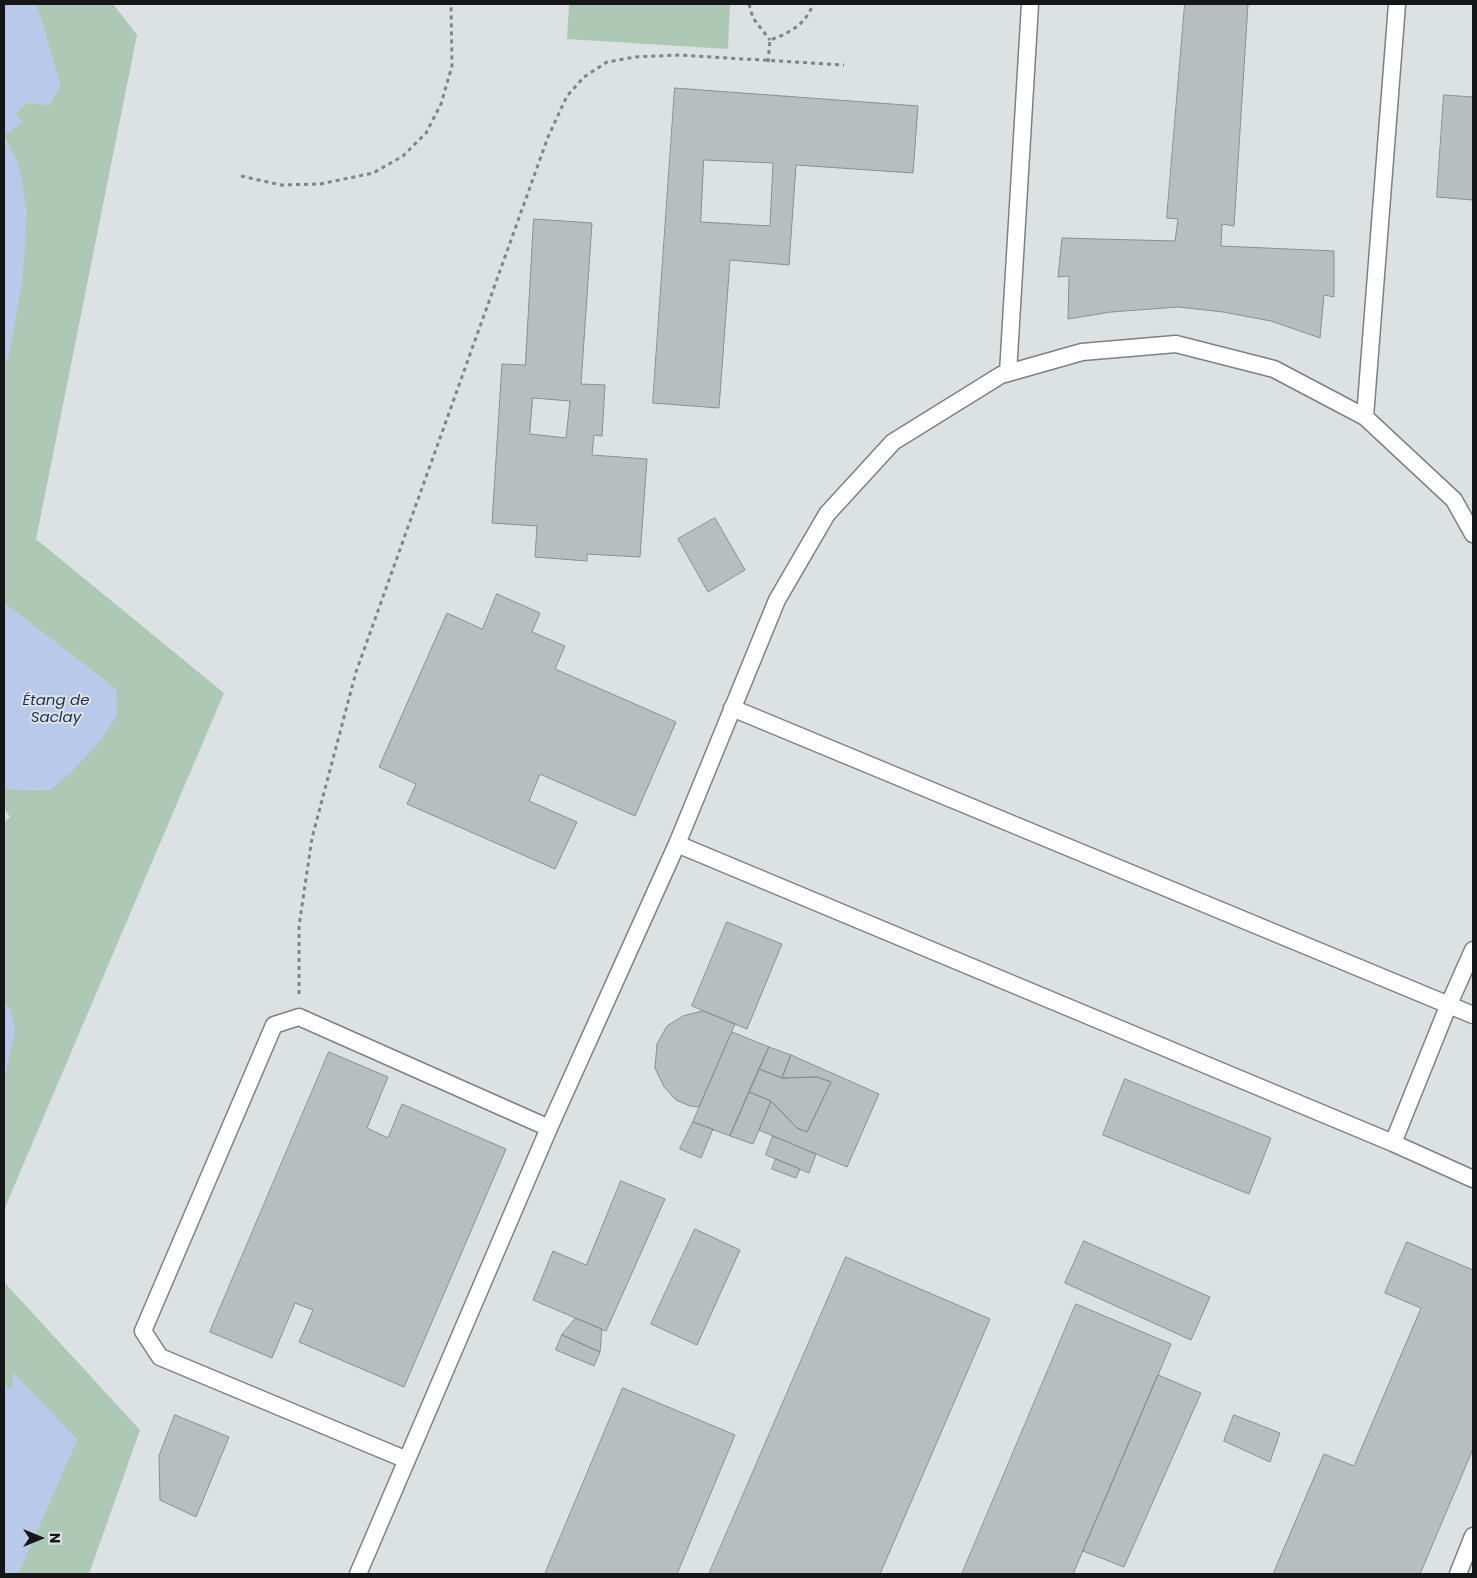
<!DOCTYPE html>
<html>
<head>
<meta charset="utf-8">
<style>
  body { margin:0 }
  #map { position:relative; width:1477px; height:1578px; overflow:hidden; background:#dce2e3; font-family:Poppins,sans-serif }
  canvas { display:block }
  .frame { position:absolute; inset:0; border:5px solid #141617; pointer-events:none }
  .north { position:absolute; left:15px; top:1513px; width:50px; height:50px; -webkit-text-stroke:4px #dce2e3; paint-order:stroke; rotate:90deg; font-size:14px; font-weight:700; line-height:20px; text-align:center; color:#141617 }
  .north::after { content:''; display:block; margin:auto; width:18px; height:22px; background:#141617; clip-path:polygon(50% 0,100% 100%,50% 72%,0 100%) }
</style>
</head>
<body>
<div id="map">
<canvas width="1477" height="1578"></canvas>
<div class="frame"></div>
<div class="north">N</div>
</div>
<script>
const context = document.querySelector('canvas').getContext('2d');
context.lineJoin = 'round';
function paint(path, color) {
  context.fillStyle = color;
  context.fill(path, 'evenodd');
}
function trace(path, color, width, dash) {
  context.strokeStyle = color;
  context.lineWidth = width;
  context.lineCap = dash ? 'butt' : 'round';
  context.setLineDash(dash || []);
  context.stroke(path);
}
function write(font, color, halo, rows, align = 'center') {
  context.font = font + ' Poppins,sans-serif';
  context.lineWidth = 4;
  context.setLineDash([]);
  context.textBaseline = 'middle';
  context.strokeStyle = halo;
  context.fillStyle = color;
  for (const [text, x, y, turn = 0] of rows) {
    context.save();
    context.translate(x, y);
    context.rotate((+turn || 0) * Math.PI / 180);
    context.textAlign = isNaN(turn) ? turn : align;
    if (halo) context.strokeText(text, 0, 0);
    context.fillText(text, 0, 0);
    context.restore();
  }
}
paint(new Path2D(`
  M35,4H113L137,35L36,539L224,693L4,1210V822L10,817L4,808V789L50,790L116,689L4,603V363L8,359L22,280L26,212L17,162L4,135L22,122L15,114L27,102L49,105L60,86L42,22Z
  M569,4H730L728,49L567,39Z
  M4,1282L140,1430L89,1574H18L77,1439L4,1390Z`), '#aec8b6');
paint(new Path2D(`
  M4,4H35L42,22L60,86L49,105L27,102L15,114L23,122L4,135Z
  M4,136C8,145 15,154 18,163C36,228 19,296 8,360L4,363Z
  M4,603L116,689L117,715L101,740L72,772L50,790L4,789Z
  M4,1001L11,1011L15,1030L6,1074L4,1078Z
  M13,1372L77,1439L18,1574H4V1381L8,1389L12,1388Z`), '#b8c9e9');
const building = new Path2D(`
  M1185,4H1248L1234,226L1222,224L1221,246L1334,251V297L1324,295L1320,338L1271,321L1223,312L1178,307L1111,312L1068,319L1069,276L1058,277L1062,238L1175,241L1178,219L1167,218Z
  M675,88L918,106L913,173L796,165L789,265L730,260L719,408L653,403ZM704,160L773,163L770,226L701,222Z
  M1444,95L1473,97V200L1437,197Z
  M534,219L592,223L581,384L605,385L602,436L594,435L592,455L647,459L640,557L587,554V561L535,557L537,526L492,523L502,364L525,365ZM533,398L570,401L566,438L530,434Z
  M715,518L745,570L708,592L678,539Z
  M497,594L540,613L532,632L565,646L555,669L676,722L635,816L540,774L529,801L577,822L555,869L407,804L416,784L379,767L447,613L482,629Z
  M727,922L782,944L747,1029L692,1006Z
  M703,1011L735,1024L699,1107L690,1106L676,1100L664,1087L655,1068L657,1044L667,1026L683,1016Z
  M732,1032L769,1047L730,1136L693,1122Z
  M769,1047L791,1055L782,1078L759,1069Z
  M329,1052L388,1077L367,1128L388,1138L402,1104L506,1149L404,1387L299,1342L313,1310L295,1303L272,1358L210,1332Z
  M791,1055L879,1094L847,1167L759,1130L771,1101L797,1128L807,1132L831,1082L817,1077L782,1078Z
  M759,1069L782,1078L817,1077L831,1082L807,1132L797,1128L771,1101L749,1092Z
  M1125,1079L1271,1138L1249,1194L1103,1135Z
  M749,1092L771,1101L753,1144L730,1136Z
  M693,1122L713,1129L701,1158L680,1149Z
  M773,1136L816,1154L809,1173L766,1155Z
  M776,1159L800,1169L796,1178L772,1169Z
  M621,1181L665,1199L606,1331L533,1300L553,1251L586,1265Z
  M695,1229L740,1250L697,1345L651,1324Z
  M1084,1241L1210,1297L1191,1340L1065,1283Z
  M1407,1242L1473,1270V1449L1420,1574H1273L1324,1454L1354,1466L1421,1308L1385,1293Z
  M846,1257L990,1319L880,1574H709Z
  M1076,1304L1171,1344L1158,1375L1073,1574H962Z
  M576,1318L602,1329L600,1352L562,1335Z
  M562,1335L600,1352L594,1366L556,1350Z
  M1158,1375L1201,1393L1124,1567L1083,1551Z
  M623,1388L735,1435L677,1574H545Z
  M175,1415L229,1437L196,1517L160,1500L159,1456Z
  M1234,1415L1280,1433L1270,1462L1224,1441Z`);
paint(building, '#b8bdbf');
trace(building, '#8a8e91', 1);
const lane = new Path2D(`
  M1008,373L1030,4
  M1365,417L1397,4
  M732,708L1473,1015
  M677,844L1393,1143L1473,1179
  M1393,1143L1449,1004L1473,950
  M407,1460L160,1357L143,1331L274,1025L299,1017L549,1128
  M358,1574L549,1128L677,844L777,600L827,514L893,442L1001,375L1082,352L1176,344L1274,369L1365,417L1454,500L1473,534
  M1458,1574L1473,1536`);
trace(lane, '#7c8182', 19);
trace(new Path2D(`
  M749,4L753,18L770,40
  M768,62L770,40C790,33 806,24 813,4
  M241,176L281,185L320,184L373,173L403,156L426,133L441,104L452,66L451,4
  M299,994V926L312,838L356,672L548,137L567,96L584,77L607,62L635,57L679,55L844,65`), '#808485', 3, [4, 4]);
trace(lane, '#fff', 16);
write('italic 15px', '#192e57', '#dce2e3', [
  ["Étang de",56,701],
  ["Saclay",56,718]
]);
</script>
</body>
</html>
